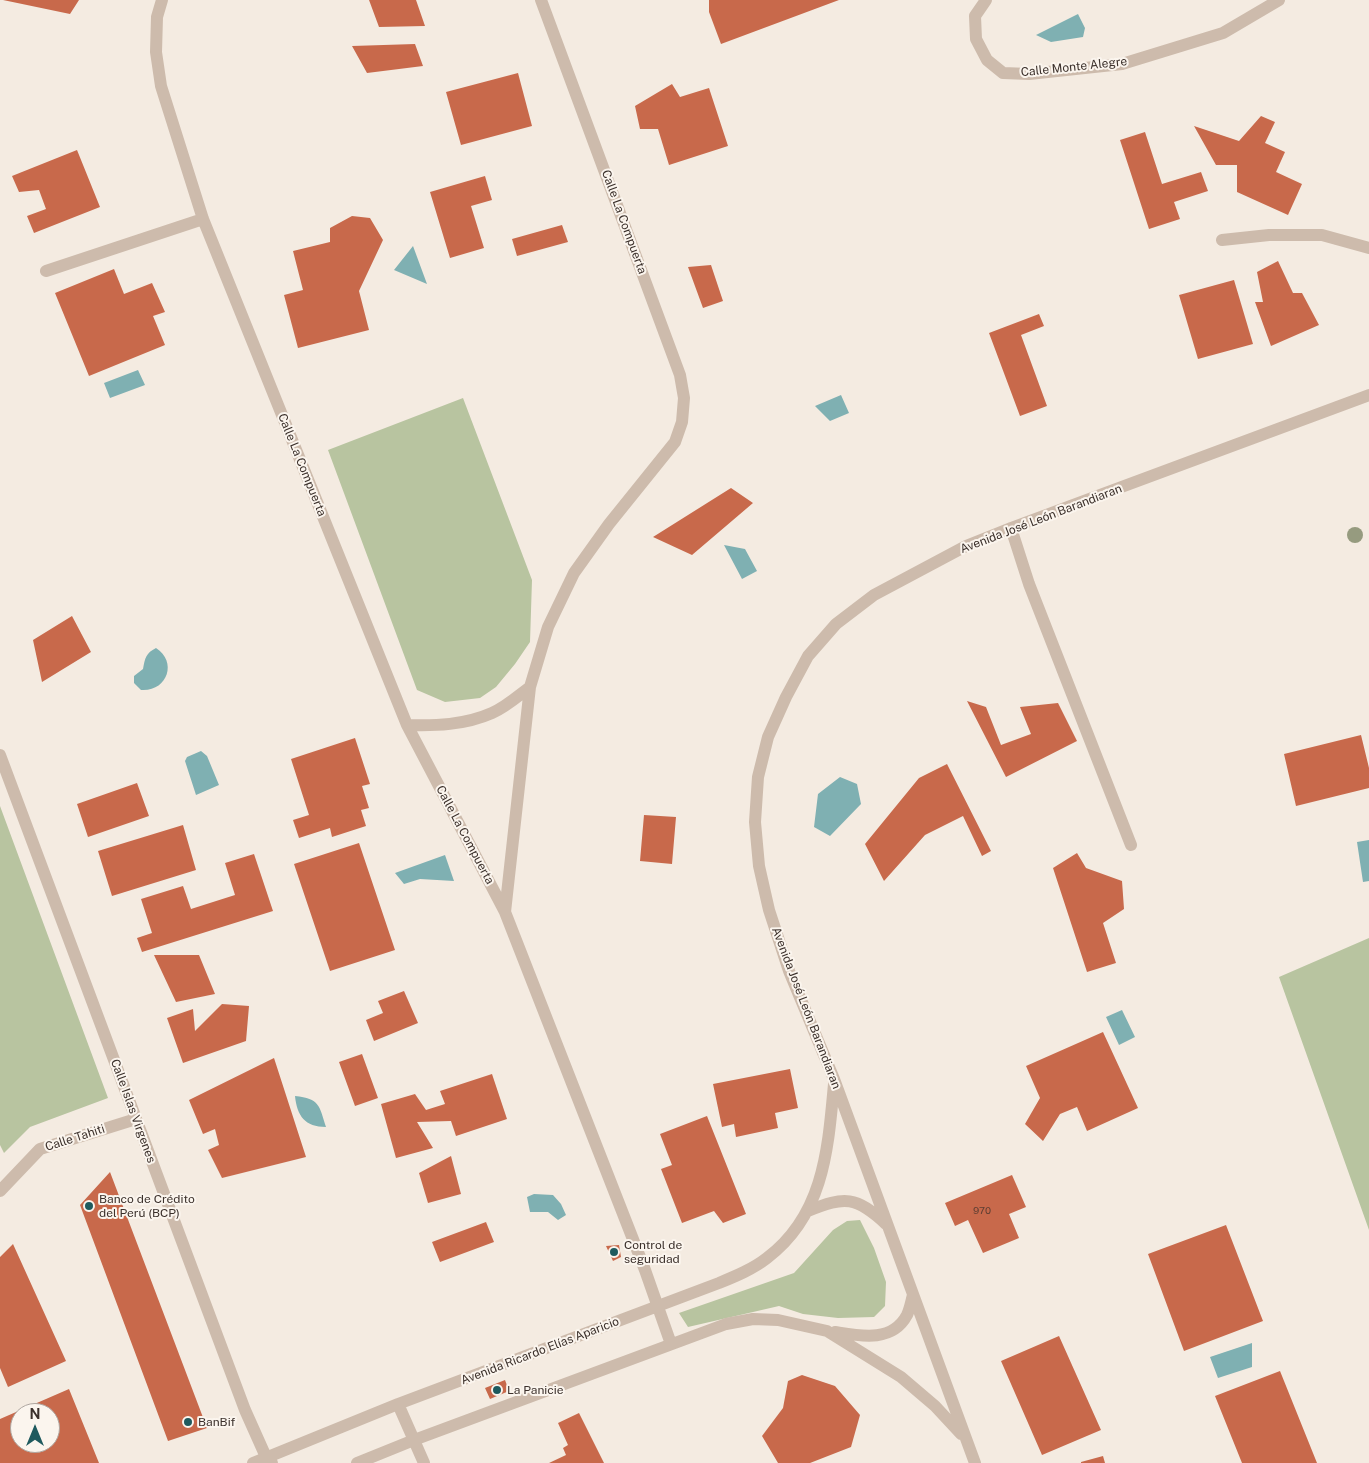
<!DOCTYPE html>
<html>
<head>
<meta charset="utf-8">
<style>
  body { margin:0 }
  #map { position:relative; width:1369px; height:1463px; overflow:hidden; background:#f4ebe1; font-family:"Public Sans",sans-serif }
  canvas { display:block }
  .north { position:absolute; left:10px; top:1403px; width:50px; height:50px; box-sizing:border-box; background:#fbf5ee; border:1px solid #aea6a0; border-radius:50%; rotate:0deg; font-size:14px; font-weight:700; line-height:20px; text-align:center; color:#3b302b }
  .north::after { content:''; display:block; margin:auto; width:18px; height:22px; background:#1f5a5e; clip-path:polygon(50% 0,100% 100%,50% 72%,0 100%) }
</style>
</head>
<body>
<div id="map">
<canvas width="1369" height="1463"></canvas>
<div class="north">N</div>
</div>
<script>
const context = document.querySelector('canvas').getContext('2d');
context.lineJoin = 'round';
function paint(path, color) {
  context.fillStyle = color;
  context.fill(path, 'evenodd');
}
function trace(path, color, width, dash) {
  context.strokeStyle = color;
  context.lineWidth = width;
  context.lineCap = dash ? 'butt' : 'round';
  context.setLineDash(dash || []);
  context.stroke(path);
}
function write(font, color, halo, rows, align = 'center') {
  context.font = font + ' "Public Sans",sans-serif';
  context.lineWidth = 4;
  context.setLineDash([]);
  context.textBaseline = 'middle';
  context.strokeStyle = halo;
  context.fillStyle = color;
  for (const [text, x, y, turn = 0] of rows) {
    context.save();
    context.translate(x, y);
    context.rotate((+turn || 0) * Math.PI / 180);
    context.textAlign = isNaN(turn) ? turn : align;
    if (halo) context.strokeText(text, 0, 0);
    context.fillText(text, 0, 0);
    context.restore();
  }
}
paint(new Path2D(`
  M463,398L532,580L530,642L515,664L496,687L480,698L445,702L417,690L328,450Z
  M0,806L108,1098L30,1127L4,1153L0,1145Z
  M1369,938V1230L1279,977Z
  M860,1220L874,1248L886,1282L885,1306L874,1317L838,1318L803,1314L779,1306L688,1327L679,1313L794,1273L833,1230L847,1221Z`), '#b8c4a0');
paint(new Path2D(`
  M1078,14L1085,28L1083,37L1051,42L1036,35Z
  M413,246L427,284L394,270Z
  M138,370L145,385L110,398L104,383Z
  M841,395L849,413L830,421L815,406Z
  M724,545L745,549L757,571L742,579Z
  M156,648C178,662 167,692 141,690L134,683V676L143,669C145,658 146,653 156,648Z
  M201,751L207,756L219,785L196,795L185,761L187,757Z
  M840,777L857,784L861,804L830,836L814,827L818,794Z
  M1369,840V881L1363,882L1357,842Z
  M445,855L454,881L420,879L404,884L395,873Z
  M1122,1010L1135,1037L1119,1045L1106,1017Z
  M295,1096C320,1099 319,1105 326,1127C305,1127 297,1116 295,1096Z
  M534,1194L553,1195L561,1204L566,1215L558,1220L548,1212H530L527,1197Z
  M1252,1343V1367L1218,1378L1210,1357Z`), '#7fb0b2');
paint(new Path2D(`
  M3,0H79L70,14Z
  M369,0H416L425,26L379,27Z
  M709,0H839L721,44L709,12Z
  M415,44L423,66L367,73L352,46Z
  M518,73L532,126L461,145L446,92Z
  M672,84L680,97L709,88L728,146L669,165L658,129H640L635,106Z
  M1261,116L1275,122L1265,143L1285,152L1276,172L1302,184L1288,215L1237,192V165H1216L1194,126L1239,141Z
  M1145,132L1162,184L1201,172L1208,191L1174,202L1180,219L1149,229L1120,140Z
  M77,150L100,207L34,233L27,216L46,209L39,190L19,192L12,176Z
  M485,176L492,200L471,206L484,248L450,258L430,192Z
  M352,216L370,218L383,240L359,291L369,330L298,348L284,295L303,290L293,251L330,242V228Z
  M562,225L568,242L517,256L512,239Z
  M1278,261L1293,293H1302L1319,325L1271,346L1255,302H1263L1257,272Z
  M711,265L723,301L703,308L688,267Z
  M114,269L124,294L152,283L165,312L153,316L165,345L89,376L55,293Z
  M1234,280L1253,344L1198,359L1179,295Z
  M1039,314L1044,326L1021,335L1047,406L1020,416L989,333Z
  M731,488L753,503L692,555L653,537Z
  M72,616L91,652L42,682L33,640Z
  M967,701L986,707L1001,745L1031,734L1020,707L1058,703L1077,741L1006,777Z
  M1361,735L1369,768V788L1296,806L1284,754Z
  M355,738L370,784L362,786L369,808L361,810L366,826L332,837L330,828L299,838L293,820L309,815L291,759Z
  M947,764L991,851L982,856L963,816L925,835L884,881L865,844L919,778Z
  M137,783L149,816L88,837L77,804Z
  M644,815L676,817L672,864L640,861Z
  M183,825L196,870L112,896L98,851Z
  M359,843L395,950L330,971L294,864Z
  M1077,853L1086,868L1122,881L1124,909L1103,923L1116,963L1087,972L1053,868Z
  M254,854L273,911L142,952L137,938L152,933L141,899L183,886L191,909L235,895L225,863Z
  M154,955H199L215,994L176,1002Z
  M404,991L418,1023L374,1041L366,1020L383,1013L378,1001Z
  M222,1004L249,1006L246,1041L183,1063L167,1018L193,1009L195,1031Z
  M1103,1032L1138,1108L1087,1131L1077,1107L1060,1114L1043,1141L1025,1124L1040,1098L1026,1066Z
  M362,1054L378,1098L355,1106L339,1062Z
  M274,1058L306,1157L222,1178L208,1150L219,1145L215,1129L203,1134L189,1100Z
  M790,1069L798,1108L775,1113L778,1128L736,1137L734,1124L722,1127L713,1084Z
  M492,1074L507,1119L456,1136L451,1121L417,1122L433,1148L396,1158L381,1104L415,1094L426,1110L445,1104L440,1091Z
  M707,1116L746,1214L723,1223L714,1211L682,1223L661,1169L672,1165L660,1134Z
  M451,1156L461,1194L428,1203L419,1173Z
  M110,1172L207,1428L168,1441L80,1205Z
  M1012,1175L1026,1207L1009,1214L1019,1238L983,1253L968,1220L955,1226L945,1203Z
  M486,1222L494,1242L440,1262L432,1242Z
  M1226,1225L1263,1321L1184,1351L1148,1254Z
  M13,1244L66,1361L8,1387L0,1368V1257Z
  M619,1245L621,1257L613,1261L606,1246Z
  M1059,1336L1101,1430L1042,1455L1001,1361Z
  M1280,1371L1317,1463H1242L1215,1396Z
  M802,1375L835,1386L860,1415L851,1447L810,1463H778L762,1436L783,1408L788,1381Z
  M505,1380L509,1391L490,1399L485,1388Z
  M69,1389L99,1463H0V1419ZM20,1413H50V1443H20Z
  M579,1413L604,1463H549L566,1455L563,1448L568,1445L558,1423Z
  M1103,1456L1105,1463H1081V1462Z`), '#c8694b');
trace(new Path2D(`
  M162,0L157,17L156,52L161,86L203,219L407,725L505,912L645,1270L671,1344
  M986,0L975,16L976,39L987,60L1003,73L1029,74L1122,64L1223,33L1279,0
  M1222,240L1269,235H1322L1369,248
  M46,271L203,219
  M1011,528L1029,584L1131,845
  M407,725C435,726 465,725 492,713C506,707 518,696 530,687
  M0,755L245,1410L266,1457L272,1463
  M505,912L530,687L548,627L574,573L609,524L675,442L682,422L684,398L680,375L541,0
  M0,1191L40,1149L136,1119
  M808,1211C845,1196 856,1196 886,1224
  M835,1332C860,1336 892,1343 907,1315C910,1309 911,1302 913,1295
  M398,1404L424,1463
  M253,1463L398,1404L719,1283C736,1276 753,1269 767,1258C824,1215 828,1149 834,1084
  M357,1463L414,1440L726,1324L753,1319L778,1320L827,1331L901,1377L935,1406L961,1434
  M975,1463L834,1079L789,971L769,910L759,866L755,822L758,777L768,737L786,697L808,656L836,624L874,595L966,546L1011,528L1369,395`), '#cdbbac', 12);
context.fillStyle = '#969b7f';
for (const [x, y] of [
  [1355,535]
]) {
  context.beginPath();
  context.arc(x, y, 8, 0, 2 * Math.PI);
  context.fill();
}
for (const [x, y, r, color] of [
  [89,1206,5,"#1f5a5e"],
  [614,1252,5,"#1f5a5e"],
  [497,1390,5,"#1f5a5e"],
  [188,1422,5,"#1f5a5e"]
]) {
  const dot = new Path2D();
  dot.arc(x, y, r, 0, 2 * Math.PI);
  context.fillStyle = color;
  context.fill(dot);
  trace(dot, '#fbf5ee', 2);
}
write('10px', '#5e3e33', null, [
  ["970",982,1211]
]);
write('12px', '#3b302b', '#fbf5ee', [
  ["Calle Monte Alegre",1074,67,-6],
  ["Calle La Compuerta",624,222,70],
  ["Calle La Compuerta",302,465,68],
  ["Avenida José León Barandiaran",1041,519,-21],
  ["Calle La Compuerta",465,835,62],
  ["Avenida José León Barandiaran",806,1008,69],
  ["Calle Islas Virgenes",133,1111,70],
  ["Calle Tahiti",75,1138,-18],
  ["Avenida Ricardo Elías Aparicio",540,1351,-21]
]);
write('12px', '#3b302b', '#fbf5ee', [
  ["Banco de Crédito",99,1199],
  ["del Perú (BCP)",99,1213],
  ["Control de",624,1245],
  ["seguridad",624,1259],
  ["La Panicie",507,1390],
  ["BanBif",198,1422]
], 'left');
</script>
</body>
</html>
